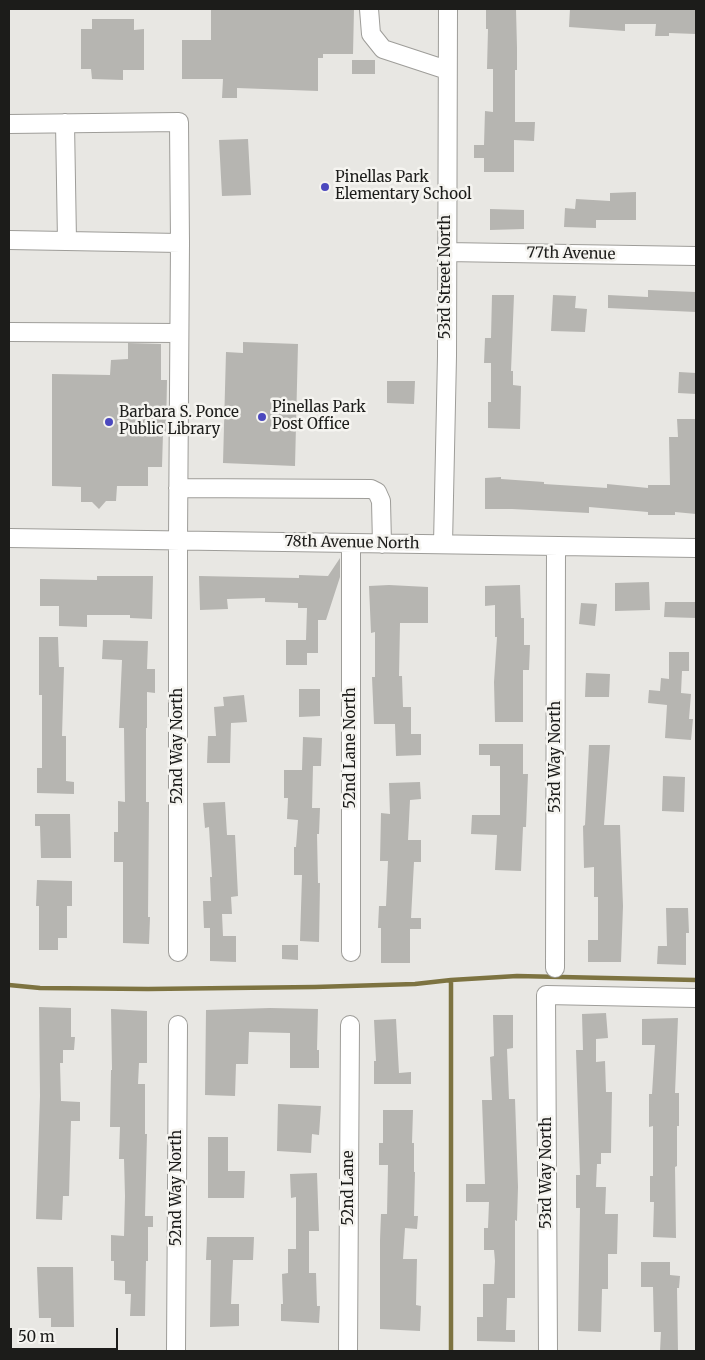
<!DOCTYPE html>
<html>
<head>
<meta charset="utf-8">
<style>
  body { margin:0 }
  #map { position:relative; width:705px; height:1360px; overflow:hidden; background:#e8e7e3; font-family:Merriweather,serif }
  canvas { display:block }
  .frame { position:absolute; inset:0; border:10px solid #1c1c1a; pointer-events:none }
  .scale { position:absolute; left:10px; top:1328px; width:108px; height:22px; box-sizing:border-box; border:2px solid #1c1c1a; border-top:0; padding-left:6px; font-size:15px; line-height:18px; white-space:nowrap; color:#1c1c1a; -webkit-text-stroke:4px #f5f4f0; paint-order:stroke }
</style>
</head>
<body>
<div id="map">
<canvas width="705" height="1360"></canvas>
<div class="frame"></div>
<div class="scale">50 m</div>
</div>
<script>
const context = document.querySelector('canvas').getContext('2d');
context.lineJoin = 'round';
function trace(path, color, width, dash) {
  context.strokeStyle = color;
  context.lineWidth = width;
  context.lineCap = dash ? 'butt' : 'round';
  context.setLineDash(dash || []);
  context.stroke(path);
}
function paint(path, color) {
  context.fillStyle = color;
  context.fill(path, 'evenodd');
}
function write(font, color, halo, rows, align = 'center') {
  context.font = font + ' Merriweather,serif';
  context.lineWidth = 5;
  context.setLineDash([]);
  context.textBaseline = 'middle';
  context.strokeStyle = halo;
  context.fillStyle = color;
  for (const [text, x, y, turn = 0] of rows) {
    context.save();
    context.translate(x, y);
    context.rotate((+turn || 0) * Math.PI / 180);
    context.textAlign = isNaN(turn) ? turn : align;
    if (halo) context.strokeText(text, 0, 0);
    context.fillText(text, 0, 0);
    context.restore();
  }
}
trace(new Path2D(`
  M451,980V1351
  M9,985L40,988L148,989L315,987L415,984L451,980L517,976L696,980`), '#7d7341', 4.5);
paint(new Path2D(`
  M211,9H354L353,54H323V58H318V91L237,88V98H222L223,79H182V40H211Z
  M486,9H516L517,48V70H515V122H535L534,141L514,140V172H484V158H474V145H484L485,111L493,112V69H487L488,29H486Z
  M570,9H696V34L669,33V36H655L656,24H625V31L569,27Z
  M92,19H134V30L144,29V70H123V80L92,79L91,69H81V29H92Z
  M352,60H375V74H352Z
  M248,139L251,195L222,196L219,140Z
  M636,192V220H596V228L564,227L565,208L575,209L576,199L610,201V193Z
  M490,209L524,210V229L490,230Z
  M648,290L696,292V312L608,308V295L648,297Z
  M492,295H514L511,371H513V385L521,386L520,429L488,428V402H491V363H484L485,338H491Z
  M553,295L576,296L575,308L587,309L585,332L551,331Z
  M243,342L298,344L295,466L223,463L226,352L243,353Z
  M128,343L161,344V380H167L166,433H163L162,467H148V486H117L116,501H106L99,509L92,502H81V487L52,486V374L110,375L111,360L128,359Z
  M679,372L696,373V394L678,393Z
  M387,381H415L414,404L387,403Z
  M677,419H696V514L675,512V515H648V512L589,507V513L512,509H485V478L501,477V479L544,482V484L607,488V484L648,488V485H670L669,437H678Z
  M340,558V577L326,620H318V653H307V665H286V640H306L307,608H298V603L265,602V598L227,599L228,609L200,610L199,576L299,578V575L328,576Z
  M97,576H153L152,619L130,618V615H87V627L59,626V606H40V579L97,580Z
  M649,582L650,610L615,611V583Z
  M389,585L428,587V623H400L399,676H402L403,707H411V734H421V755L396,756L395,724H374L372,677H375V632L371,633L369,586Z
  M520,585L521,618H524V645H530L529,670H523V722H495L494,682L497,637H495V605L485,606V586Z
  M665,602H696V618L664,617Z
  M581,603L597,604L595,626L579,624Z
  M39,637H58L59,667H64L62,736H66V781L74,782V794L37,793V768H42V695H39Z
  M103,640L148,641L147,669H155V693L147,692V728H146V802H149L148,917H150L149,944L123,943V862H114V832H118V801L125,802L124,728H119L122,660L102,659Z
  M669,652H689V671H682L681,693L691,694L689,719H693L691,740L665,738L667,705L648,703L649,690L660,691L661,678L669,679Z
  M586,673L610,674L609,697H585Z
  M299,689H320V716L299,717Z
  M244,695L247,722L231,723L230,763H207L208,736H216L214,707L224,706L223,697Z
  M303,737L322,738L321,766H313L312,808H320L319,834H317L318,883H320L319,942L300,941L302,875H294V847H296L298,820L287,819L288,798H284V770H302Z
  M479,744H523V774H528L526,827H523L521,871L495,870L497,835L471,834L472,815H500V766H490V755H479Z
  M589,745H610L604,825H620L623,906L621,962H588V940H598V897H594V867L584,868L583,826L585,825Z
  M663,776L685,777L684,812L662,811Z
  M420,782L421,799L410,800L408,840H421V862H414L411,918H421V929H410V963H381V928H378L379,906H386L388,861H380L381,813L390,814L389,783Z
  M225,802L227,835H235L238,896L231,897L232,914H222L223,936H236V962L210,961V928H204L203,901H211L210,877H212L209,827L205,828L203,803Z
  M35,814H70L71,858H41L40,826H35Z
  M37,880L72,881V906H67V938H58V950H39V906H36Z
  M666,908H688L689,933H686V965L657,964L658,946H667Z
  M282,945H298V960L282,959Z
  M39,1007L71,1008V1037H75L74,1050H63V1063H60L61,1101L80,1102V1121H71L69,1196H63L62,1220L36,1219L40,1096Z
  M270,1008L318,1009L317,1050H319V1068H290V1033L249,1032L248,1064H236L235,1096L205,1095L206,1010Z
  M111,1009L147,1011V1063H139L138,1084H145V1134H147L145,1216H153V1227H148V1261H146L145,1316H130L131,1294H125V1281L114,1280V1261H111V1235L124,1236L125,1196L124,1159H119L120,1127H110L111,1070H112Z
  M606,1013L608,1038L596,1039V1062L605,1061L606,1092H612L611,1153H601V1164H597L596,1187H606L605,1214H618L617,1254H608V1289H602L601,1332L578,1331L580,1208H576V1175H580L576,1050H583L582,1014Z
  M493,1015H513V1048L507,1049L509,1099H515L518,1187L517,1221L515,1220V1298H507L506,1330H515V1342L477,1341V1317H483V1284H494L495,1261L494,1250H484V1228H488L489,1202H466V1184H485L482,1100H492L490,1057L494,1056Z
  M678,1018L675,1093H679V1126H677V1166L675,1167L676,1238L653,1237L654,1202H650V1176H653V1126L649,1127V1094H652L655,1045H642V1019Z
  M396,1019L399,1073L411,1072V1084H374V1061H376L374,1020Z
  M278,1104L321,1106L319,1135L312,1134L311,1153L277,1151Z
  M383,1110H413L412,1143H414V1172H415L414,1216H418L417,1229L405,1228L403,1259H417L416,1305L421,1306L420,1331L380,1329V1240L381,1214H387L388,1165H379V1143H383Z
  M208,1137H228V1171H245L244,1198H208Z
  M317,1173L319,1231H309V1273H316L317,1306H320L319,1323L281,1321V1304H283L282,1274L288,1273V1249H296V1197L291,1198L290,1174Z
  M207,1237H254L253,1260H233L231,1304H239V1326L210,1327L211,1260H206Z
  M641,1262H670V1275L680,1276L679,1288H677L678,1351H660L661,1332H654L653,1287H641Z
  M37,1267H73L74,1327H51V1318H39Z`), '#b6b5b1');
const minor = new Path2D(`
  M369,9L371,34L383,49L447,70
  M65,123L67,241
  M9,124L179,122L180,243
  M9,240L180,243L178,540V952
  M446,252L696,256
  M9,332L179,333
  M178,488L371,489L377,492L381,501L382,544
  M9,538L696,548
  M443,544L447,356L448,9
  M351,952V543
  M555,968L556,546
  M176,1351L178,1025
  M348,1351L350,1025
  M548,1351L546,995L696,998`);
trace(minor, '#9e9d99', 20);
trace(minor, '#fff', 18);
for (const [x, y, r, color] of [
  [325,187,5,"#4b48be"],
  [262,417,5,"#4b48be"],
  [109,422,5,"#4b48be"]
]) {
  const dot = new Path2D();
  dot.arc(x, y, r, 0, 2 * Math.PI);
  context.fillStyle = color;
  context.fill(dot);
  trace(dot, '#f5f4f0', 2);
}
write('15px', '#1c1c1a', '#f5f4f0', [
  ["Pinellas Park",335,178],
  ["Elementary School",335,195],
  ["Pinellas Park",272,408],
  ["Post Office",272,425],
  ["Barbara S. Ponce",119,413],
  ["Public Library",119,430]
], 'left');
write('15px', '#1c1c1a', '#f5f4f0', [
  ["77th Avenue",571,254,1],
  ["53rd Street North",446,277,-90],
  ["78th Avenue North",352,543,1],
  ["52nd Way North",178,746,-90],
  ["52nd Lane North",351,748,-90],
  ["53rd Way North",556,757,-90],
  ["53rd Way North",547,1173,-90],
  ["52nd Way North",177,1188,-90],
  ["52nd Lane",349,1188,-90]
]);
</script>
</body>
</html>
